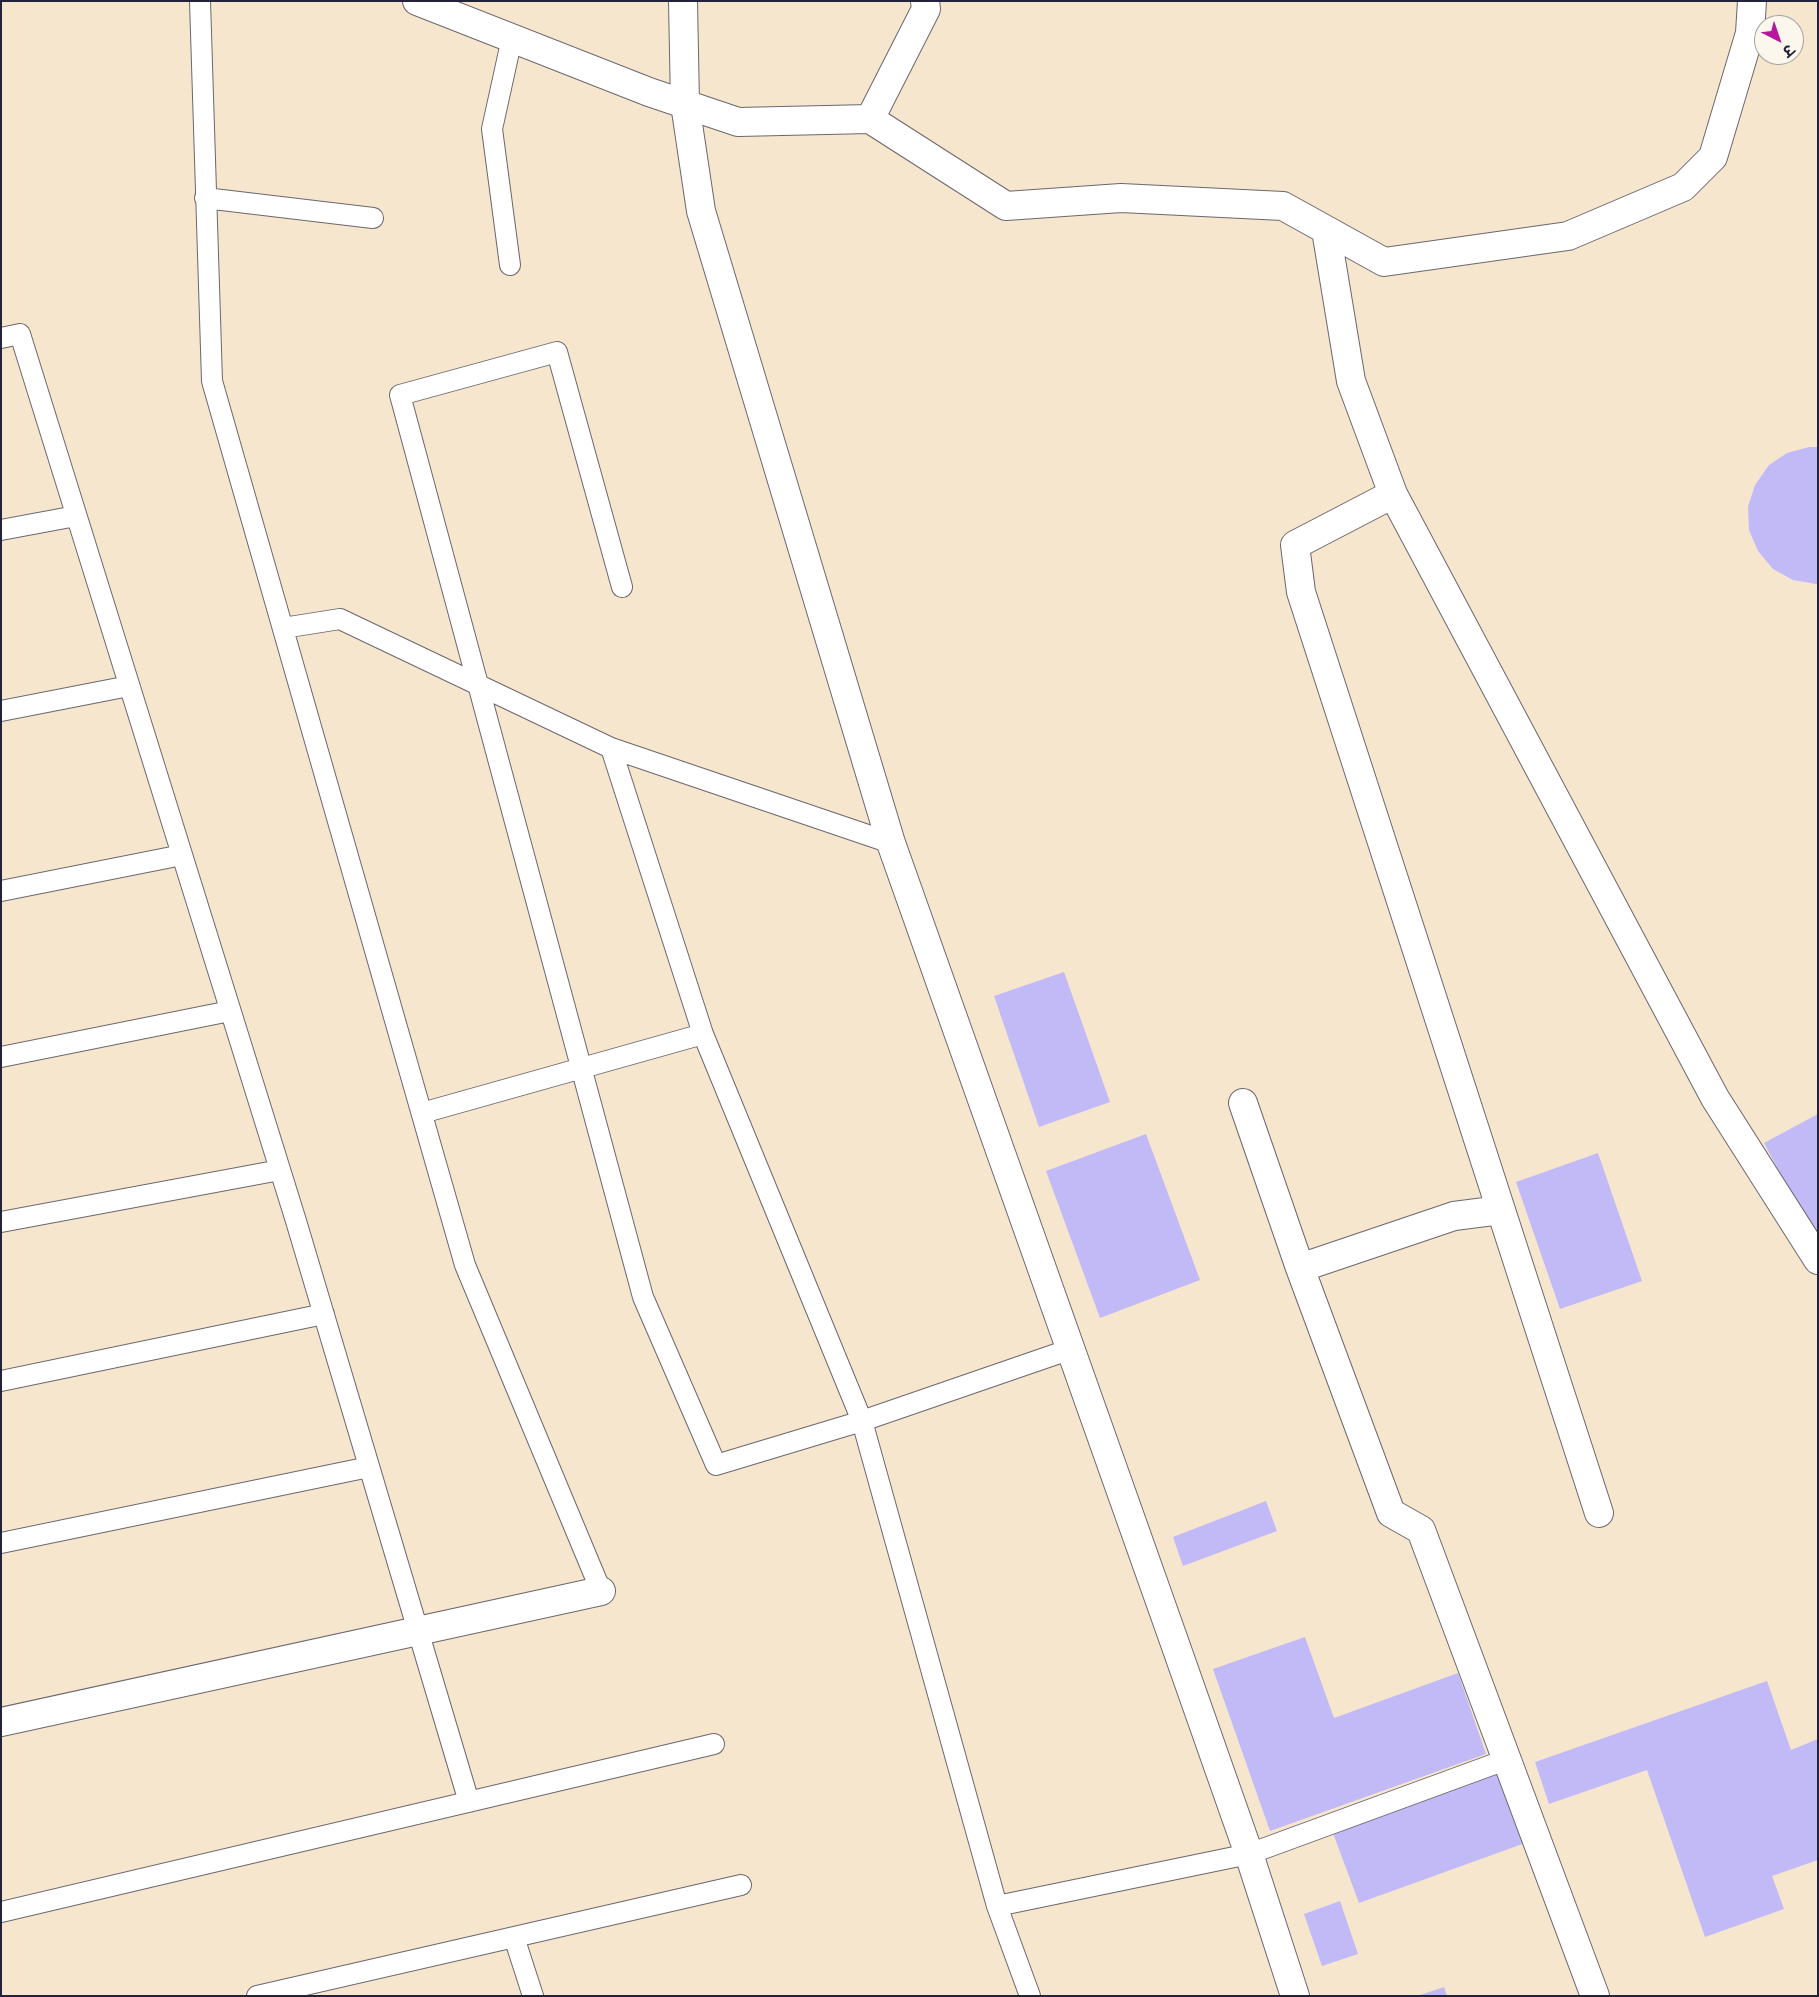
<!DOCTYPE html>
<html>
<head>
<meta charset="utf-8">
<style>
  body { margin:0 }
  #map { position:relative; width:1819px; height:1997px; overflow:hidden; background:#f5e6cd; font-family:"Shantell Sans","Playpen Sans Deva",sans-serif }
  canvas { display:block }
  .frame { position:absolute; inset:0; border:2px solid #22223b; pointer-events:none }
  .north { position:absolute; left:1754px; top:15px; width:50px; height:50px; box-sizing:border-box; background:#fbf7ec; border:1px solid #a4a2a5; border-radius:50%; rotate:139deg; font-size:14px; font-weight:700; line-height:20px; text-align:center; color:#22223b }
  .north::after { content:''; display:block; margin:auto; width:18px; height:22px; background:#b5179e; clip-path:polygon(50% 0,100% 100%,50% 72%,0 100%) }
</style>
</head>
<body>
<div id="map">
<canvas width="1819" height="1997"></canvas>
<div class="frame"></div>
<div class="north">उ</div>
</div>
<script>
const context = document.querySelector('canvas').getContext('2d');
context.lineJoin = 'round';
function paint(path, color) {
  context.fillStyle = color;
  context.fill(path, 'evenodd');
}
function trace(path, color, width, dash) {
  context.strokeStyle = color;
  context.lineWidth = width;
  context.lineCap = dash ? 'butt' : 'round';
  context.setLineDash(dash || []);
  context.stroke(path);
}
paint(new Path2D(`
  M1809,447H1818V584H1816L1793,580L1773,569L1758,551L1749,530L1748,507L1755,485L1769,465L1787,453Z
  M1064,972L1110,1102L1039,1127L994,996Z
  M1818,1114V1230L1812,1233L1764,1143Z
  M1146,1134L1200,1280L1100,1318L1046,1171Z
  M1598,1153L1642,1281L1560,1309L1516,1182Z
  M1266,1501L1277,1531L1183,1566L1173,1537Z
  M1305,1637L1334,1718L1458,1673L1486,1754L1270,1831L1213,1669Z
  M1767,1681L1791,1750L1818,1739V1860L1772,1876L1784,1909L1705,1937L1647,1770L1549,1804L1535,1762Z
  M1503,1771L1528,1842L1359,1903L1333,1833Z
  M1340,1901L1358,1954L1322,1966L1304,1914Z
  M1444,1987L1447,1996H1420V1995Z`), '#c2baf7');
const service = new Path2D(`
  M200,1L212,381L465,1265L601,1591
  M205,198L373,218
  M510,265L492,129L512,38
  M1,338L20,334L296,1221L469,1802
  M1,530L76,516
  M283,628L340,619L611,748L891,843
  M1,711L129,686
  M611,748L703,1034L862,1421L716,1465L643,1297L400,395L557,352L622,587
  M1,891L182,855
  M1,1057L230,1011
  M422,1113L703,1034
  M1,1222L280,1170
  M1,1381L324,1314
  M1,1543L369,1467
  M997,1906L1249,1854L1508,1759
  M1,1912L714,1744
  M514,1937L533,1996
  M257,1996L741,1885
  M1030,1996L997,1906L862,1421L1071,1349`);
const minor = new Path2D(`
  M417,1L649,92L738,122L870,119L1006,206L1121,198L1283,206L1384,262L1568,236L1683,187L1713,157L1750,33L1752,1
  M683,1L685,104L701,211L891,843L1173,1638L1249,1854L1295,1996
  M870,119L926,9L925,1
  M1326,230L1351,381L1393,494L1715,1098L1818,1260
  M1393,494L1295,545L1301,592L1599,1513
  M1243,1103L1300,1268L1391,1513L1421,1530L1595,1996
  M1300,1268L1454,1216L1501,1210
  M1,1722L601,1591`);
trace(service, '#6c676e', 22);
trace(minor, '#6c676e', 30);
trace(service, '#fff', 20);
trace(minor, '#fff', 28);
</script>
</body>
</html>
